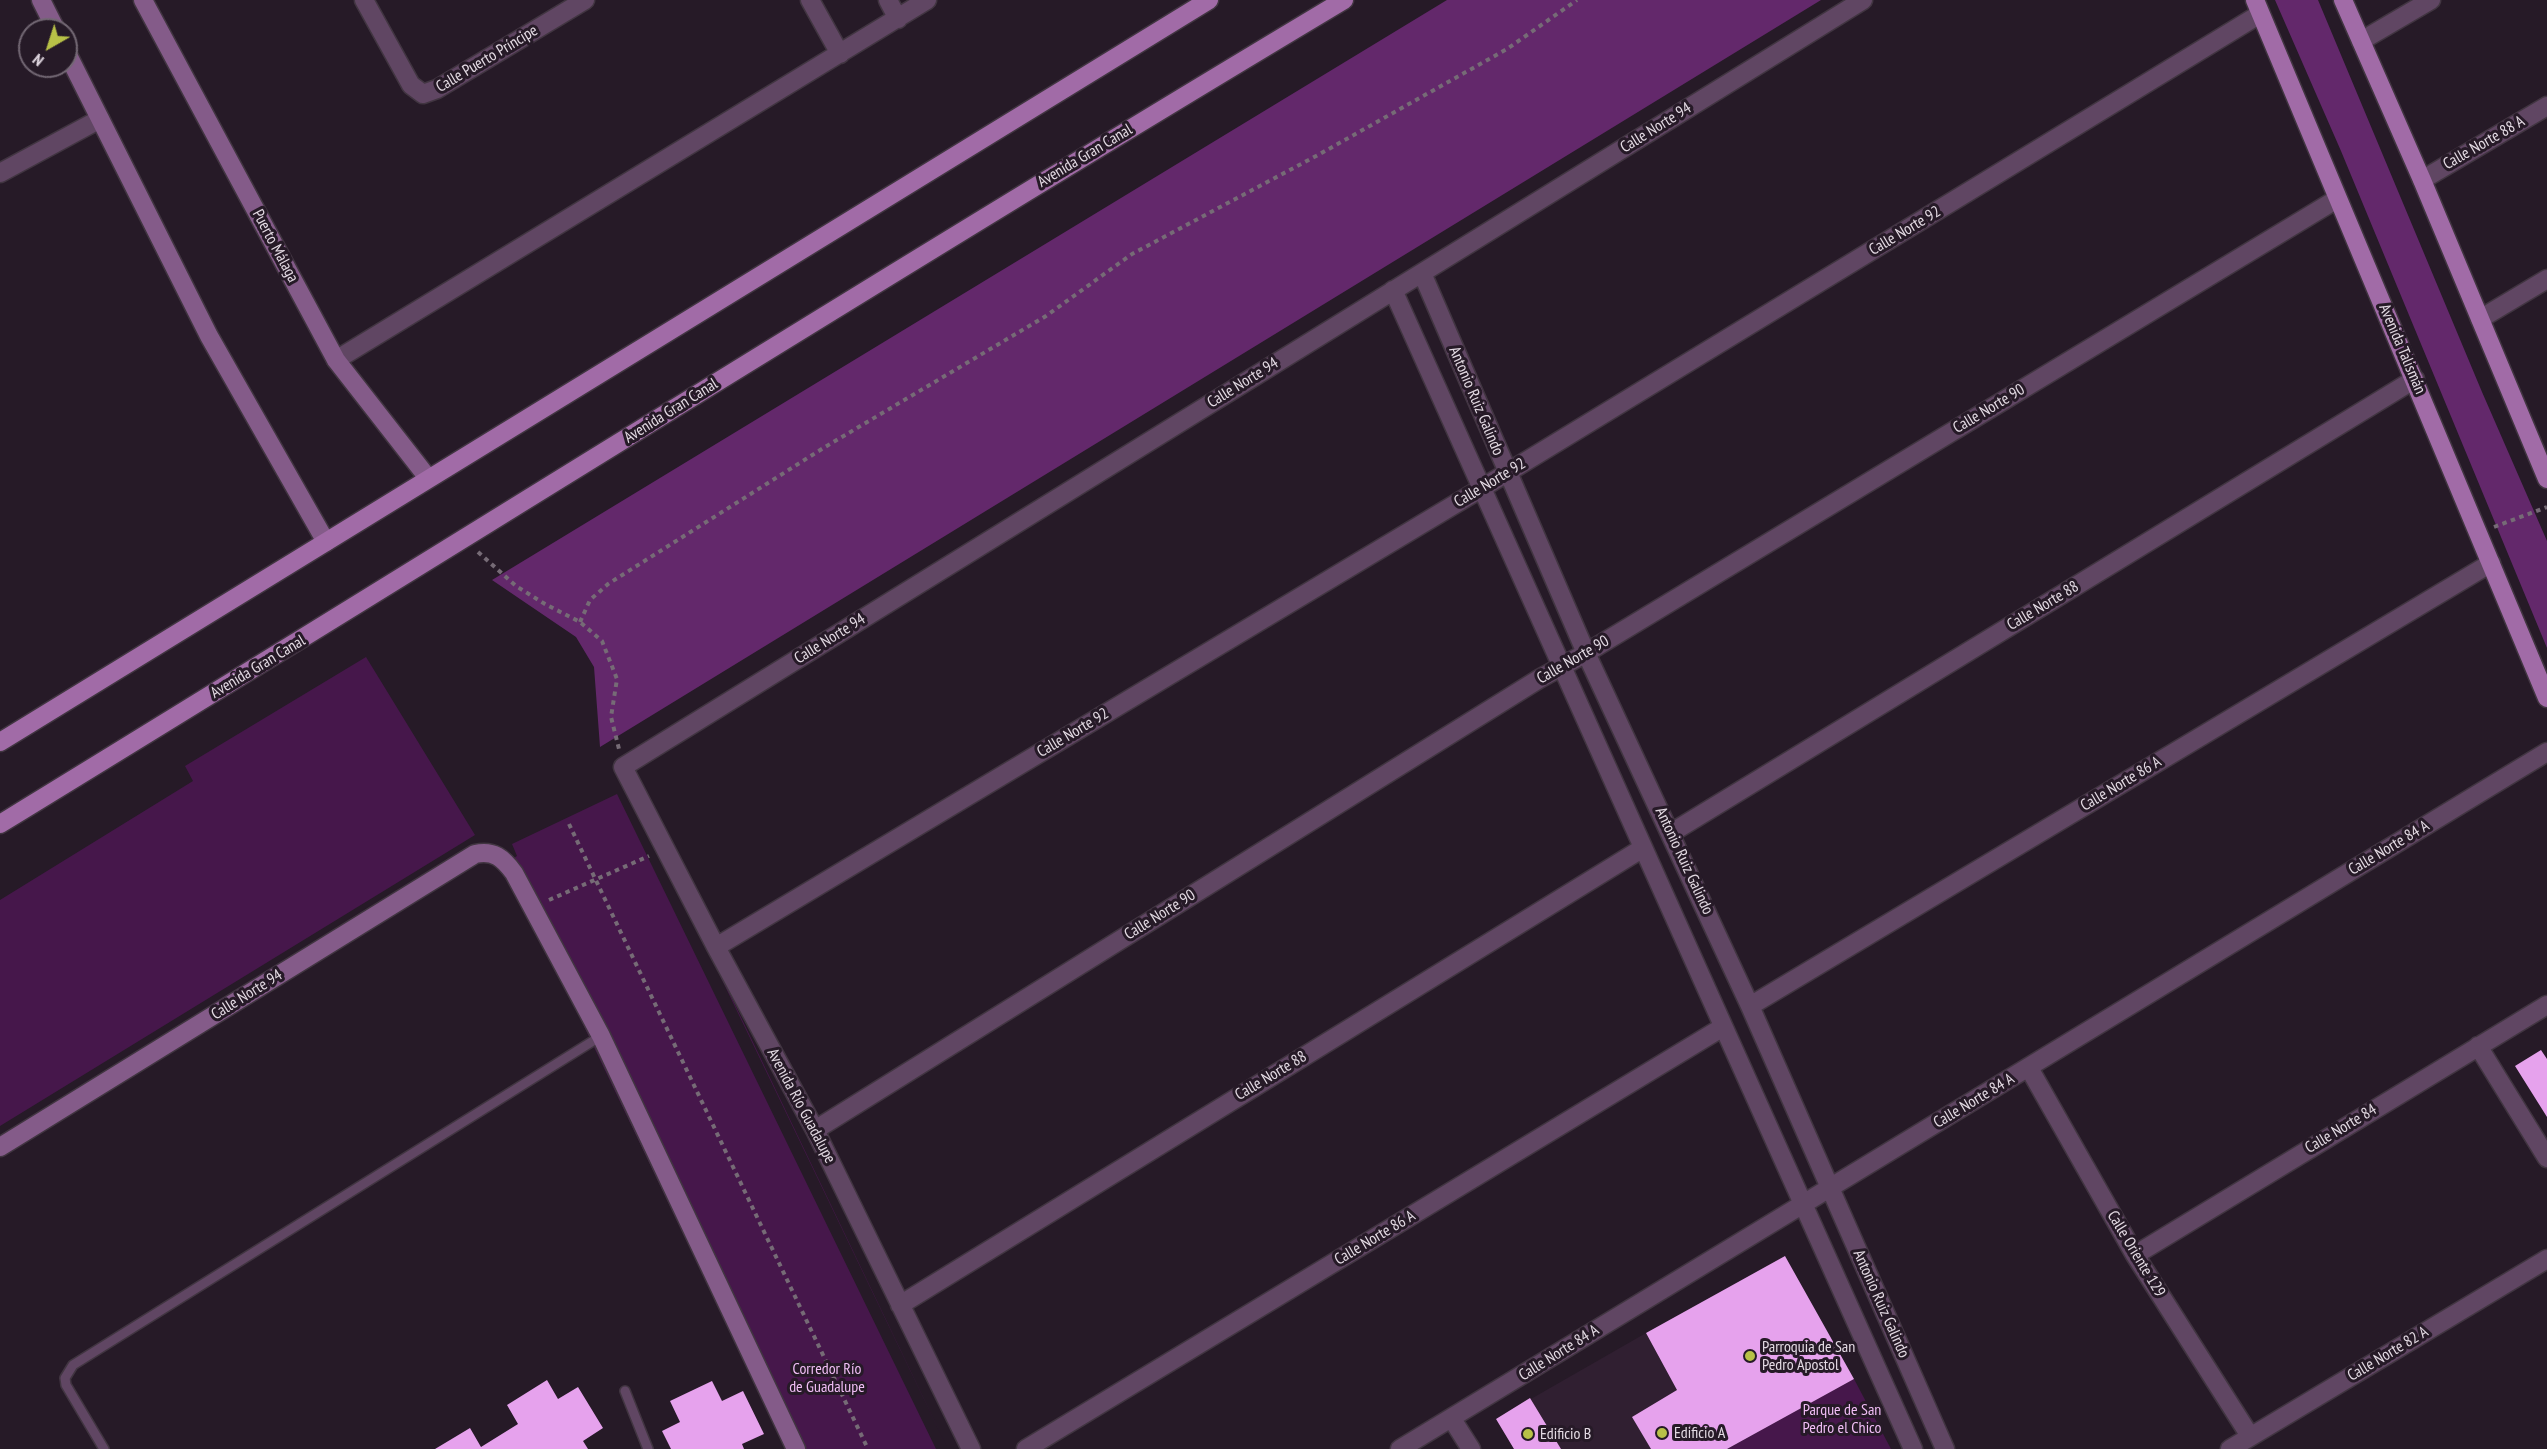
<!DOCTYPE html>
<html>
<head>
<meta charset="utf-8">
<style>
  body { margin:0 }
  #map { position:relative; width:2547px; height:1449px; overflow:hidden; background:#261a27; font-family:"PT Sans Narrow",sans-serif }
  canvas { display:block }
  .north { position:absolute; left:18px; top:18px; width:60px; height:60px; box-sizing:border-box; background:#261a27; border:2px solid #726773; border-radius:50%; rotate:219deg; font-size:16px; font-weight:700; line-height:24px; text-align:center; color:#e4dbe4 }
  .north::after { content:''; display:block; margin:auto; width:21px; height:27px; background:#b8c147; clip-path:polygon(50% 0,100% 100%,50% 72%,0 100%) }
</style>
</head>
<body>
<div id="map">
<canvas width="2547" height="1449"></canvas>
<div class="north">N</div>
</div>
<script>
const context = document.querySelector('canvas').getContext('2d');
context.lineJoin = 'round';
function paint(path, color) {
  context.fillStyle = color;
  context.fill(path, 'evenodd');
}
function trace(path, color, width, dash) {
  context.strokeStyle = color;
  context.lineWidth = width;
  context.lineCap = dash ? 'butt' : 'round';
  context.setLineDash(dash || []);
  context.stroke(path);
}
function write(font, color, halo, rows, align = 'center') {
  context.font = font + ' "PT Sans Narrow",sans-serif';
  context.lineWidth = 6;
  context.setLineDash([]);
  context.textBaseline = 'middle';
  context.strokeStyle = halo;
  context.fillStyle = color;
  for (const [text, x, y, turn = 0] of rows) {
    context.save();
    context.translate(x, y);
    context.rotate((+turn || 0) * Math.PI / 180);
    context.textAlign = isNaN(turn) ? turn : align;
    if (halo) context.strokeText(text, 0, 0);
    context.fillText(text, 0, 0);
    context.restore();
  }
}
paint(new Path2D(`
  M1646,1333L1710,1449H1514L1496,1419Z`), '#301f31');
paint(new Path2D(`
  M366,657L475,835L0,1126V900L193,781L185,766Z
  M620,765L948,1449L619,766Z
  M617,794L936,1449H786L506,863L517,856L512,844Z
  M1854,1379L1891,1449H1727Z`), '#46174b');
paint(new Path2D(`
  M1447,0H1821L600,747L594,667L576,637L492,580Z
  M2275,0H2318L2482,392L2547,541V648L2341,151Z`), '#63286b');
paint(new Path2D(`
  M2541,1050L2547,1059V1117L2515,1066Z
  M1785,1256L1854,1379L1727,1449H1651L1632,1417L1677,1390L1646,1333Z
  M547,1380L558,1399L578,1387L603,1428L583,1441L588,1449H435L470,1428L481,1447L518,1424L507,1405Z
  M712,1381L722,1401L743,1391L764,1434L742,1444L744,1449H671L662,1431L680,1422L670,1401Z
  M1530,1398L1561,1449H1514L1496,1419Z`), '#e6a2ed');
const lane = new Path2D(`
  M625,1391L648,1449
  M104,1449L66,1385L65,1378L73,1365L601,1036`);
const street = new Path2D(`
  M364,0L411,85L423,94L437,89L585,0
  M810,0L840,54
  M888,0L898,19
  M2361,41L2431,0
  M0,173L100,119
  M2422,180L2547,106
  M1422,273L1586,653L1750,1006L1945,1449
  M1393,290L1913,1449
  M2480,319L2547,279
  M336,360L927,0
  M1671,833L2415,379
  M716,947L1482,488L2260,14
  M1750,1006L2491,563
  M2478,1046L2547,1158
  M2029,1068L2135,1255L2250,1436
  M815,1130L1539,679L1586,653L2337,199
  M2135,1255L2547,1005
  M900,1305L1643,848
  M1452,1419L1471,1449
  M971,1449L815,1130L716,947L623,767L1863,0
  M1026,1449L1723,1027
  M1400,1449L2547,752
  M2230,1449L2547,1259`);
const secondary = new Path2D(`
  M41,0L56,30
  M143,0L336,360L428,478
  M66,51L209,336L326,542
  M0,1147L475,854C494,850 503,858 514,873L601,1036L796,1449`);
const primary = new Path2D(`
  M2255,0L2547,698
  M2343,0L2422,180L2547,479
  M0,742L1209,0
  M0,824C448,550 893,270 1344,0`);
trace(lane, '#413541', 12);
trace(street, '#413541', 21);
trace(secondary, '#413541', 21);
trace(primary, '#413541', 21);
trace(new Path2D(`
  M2494,527L2547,507
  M478,552L516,586L545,604L580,622L602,641L617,679L611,717L619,749
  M580,622L590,600L608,584L825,447L1046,316L1132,254L1318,155L1507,49L1577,0
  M569,824L868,1449
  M549,900L649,856`), '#766b76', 4, [4.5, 4.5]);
trace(lane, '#604663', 9);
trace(street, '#604663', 18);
trace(secondary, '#845b89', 18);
trace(primary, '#a16ba7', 18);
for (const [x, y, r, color] of [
  [1750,1356,6,"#b8c147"],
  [1662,1433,6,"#b8c147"],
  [1528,1434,6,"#b8c147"]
]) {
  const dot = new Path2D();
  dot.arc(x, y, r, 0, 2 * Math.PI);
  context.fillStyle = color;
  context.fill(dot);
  trace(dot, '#261a27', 2);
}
write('16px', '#e4dbe4', '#261a27', [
  ["Calle Puerto Príncipe",487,59,-31],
  ["Calle Norte 94",1656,128,-32],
  ["Calle Norte 88 A",2484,143,-30],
  ["Avenida Gran Canal",1085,156,-31],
  ["Calle Norte 92",1905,231,-31],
  ["Puerto Málaga",275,246,62],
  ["Avenida Talismán",2402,349,67],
  ["Calle Norte 94",1243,383,-32],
  ["Antonio Ruiz Galindo",1476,401,67],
  ["Calle Norte 90",1989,409,-31],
  ["Avenida Gran Canal",671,411,-32],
  ["Calle Norte 92",1490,483,-31],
  ["Calle Norte 88",2043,606,-31],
  ["Calle Norte 94",830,639,-32],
  ["Calle Norte 90",1573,660,-30],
  ["Avenida Gran Canal",258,667,-31],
  ["Calle Norte 92",1073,733,-31],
  ["Calle Norte 86 A",2121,784,-31],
  ["Calle Norte 84 A",2389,848,-31],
  ["Antonio Ruiz Galindo",1684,861,65],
  ["Calle Norte 90",1160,915,-32],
  ["Calle Norte 94",247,995,-32],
  ["Calle Norte 88",1271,1076,-31],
  ["Calle Norte 84 A",1974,1101,-31],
  ["Avenida Río Guadalupe",801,1106,62],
  ["Calle Norte 84",2341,1129,-31],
  ["Calle Norte 86 A",1375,1238,-31],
  ["Calle Oriente 129",2136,1254,59],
  ["Antonio Ruiz Galindo",1881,1304,66],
  ["Calle Norte 84 A",1559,1353,-32],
  ["Calle Norte 82 A",2388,1354,-31]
]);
write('16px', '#e4dbe4', '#261a27', [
  ["Parroquia de San",1762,1347],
  ["Pedro Apostol",1762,1365],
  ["Edificio A",1674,1433],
  ["Edificio B",1540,1434]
], 'left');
write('16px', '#f1bef6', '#261a27', [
  ["Corredor Río",827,1369],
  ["de Guadalupe",827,1387],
  ["Parque de San",1842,1410],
  ["Pedro el Chico",1842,1428]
]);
</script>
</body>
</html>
